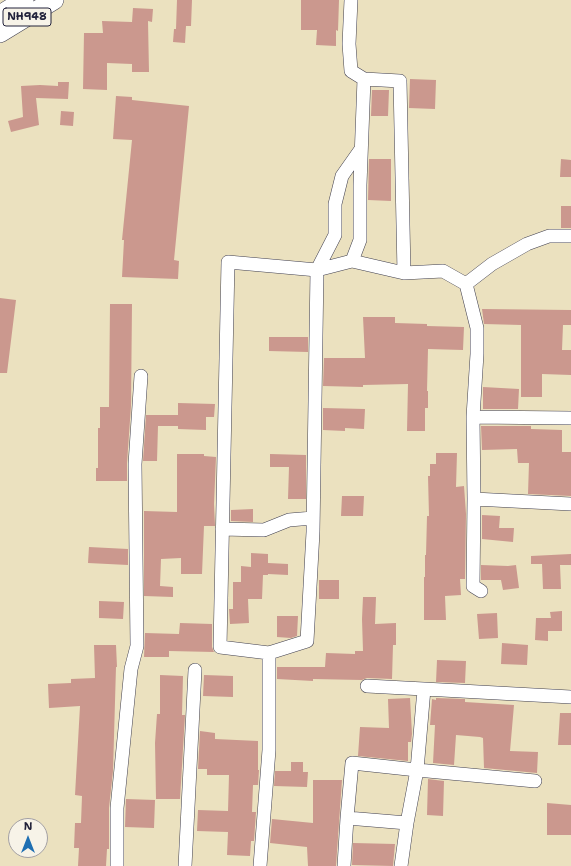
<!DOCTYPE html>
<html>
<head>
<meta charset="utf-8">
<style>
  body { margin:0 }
  #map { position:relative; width:571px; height:866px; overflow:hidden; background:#ebe1bf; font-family:"Shantell Sans",sans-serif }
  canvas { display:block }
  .north { position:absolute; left:8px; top:818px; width:40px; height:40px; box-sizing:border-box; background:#f7f3e8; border:1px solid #a29fa3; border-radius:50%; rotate:0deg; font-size:11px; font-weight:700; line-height:16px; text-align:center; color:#22223b }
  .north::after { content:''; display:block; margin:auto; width:14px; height:18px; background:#1f6fb2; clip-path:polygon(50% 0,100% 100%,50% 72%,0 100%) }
</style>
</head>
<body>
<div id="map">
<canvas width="571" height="866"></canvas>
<div class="north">N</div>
</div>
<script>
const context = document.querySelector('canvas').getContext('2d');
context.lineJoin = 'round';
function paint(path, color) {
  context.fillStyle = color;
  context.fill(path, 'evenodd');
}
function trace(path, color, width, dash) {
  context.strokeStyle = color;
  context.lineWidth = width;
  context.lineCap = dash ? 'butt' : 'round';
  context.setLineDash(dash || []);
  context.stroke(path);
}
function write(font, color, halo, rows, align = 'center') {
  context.font = font + ' "Shantell Sans",sans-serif';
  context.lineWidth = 3.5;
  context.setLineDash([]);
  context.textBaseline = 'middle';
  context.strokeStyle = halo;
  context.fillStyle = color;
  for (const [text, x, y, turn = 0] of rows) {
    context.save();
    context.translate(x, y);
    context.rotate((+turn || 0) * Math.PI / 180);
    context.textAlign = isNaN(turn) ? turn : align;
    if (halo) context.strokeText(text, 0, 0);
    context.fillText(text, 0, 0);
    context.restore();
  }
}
paint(new Path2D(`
  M177,0H192L191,26H186L185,43L173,42L174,29H176Z
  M301,0H339L338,31L336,30V46L316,45L317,30H301Z
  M133,8L153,9L152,22L148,21L149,72H132V64L107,63V90L83,89L84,33H103L102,21L132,22Z
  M410,79L436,80L435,109L409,108Z
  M58,82H69L68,99L36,98L39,125L11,132L8,121L23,117L21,86L40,85L58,86Z
  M372,90H389L388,116H371Z
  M116,96L132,97V100L189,106L174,260L179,261L178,279L122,277L124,240H122L132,140L113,139Z
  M61,111L74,112L73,126L60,125Z
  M369,159H391V201L368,200Z
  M561,159L571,160V177H560Z
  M561,206H571V228H561Z
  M0,298L16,300L7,373H0Z
  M110,304H132L131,406L127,463V481H96V468H98V428H100V407H109Z
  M482,309L571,310V325H563L562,350H571V375L542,374V397H521V325L484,324Z
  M363,317H395V323L427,324V326L464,327L463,350L428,349L427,391H428V408H425V431H407L408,384L363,385V387L323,386L324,358H365Z
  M269,337H308V352L269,351Z
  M483,387L519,389L518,409H483Z
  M178,403L215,404L214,417H206V430L178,429V426H158L157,461H143L146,415H178Z
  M323,408L365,409L364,429L345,428V431L323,430Z
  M481,426H531V429L562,430V452H571V496L528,494L529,463H518L517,449L482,450Z
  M436,453H457L456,487L464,486L466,514L465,579H460L461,595L445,596L446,620H424V577H425V555H426L427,516H429L428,476H430V464H436Z
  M177,454H204V456L216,457L214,504L215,526H204L202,574H181V558L161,559L160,586L173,587V597L144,596V511L177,512Z
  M270,454L306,455V499H288L289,467H270Z
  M342,496H364L363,516H341Z
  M253,509V522L231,521V510Z
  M482,515L500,516L499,528H514L513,542L482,539Z
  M89,547L128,549V565L88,563Z
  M251,553L268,554V563L288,564V575L268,574V575H263L262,599H248L249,623L230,624L229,609H233V582H241V566L251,567Z
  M571,554V565H560L561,589H543L542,564H531V556Z
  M481,565L508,566L516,565L519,588L503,590L501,580H481Z
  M319,580H339V599H319Z
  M363,597H376L375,624L396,623V645H393L392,679L367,678L362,680L313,679V681L277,679V667H325L326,653L355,654V651H363L362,619Z
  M99,601L124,602L123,619L99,618Z
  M562,611V631H548V641L535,640L536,618H551L550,612Z
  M497,613L498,638L479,639L477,614Z
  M277,616H298L297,636L291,638L277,637Z
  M180,623L212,624V647L214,652L169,651V657H144L145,633L179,634Z
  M502,643L528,645L527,665L501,664Z
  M94,645H116L117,667H116L113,771L109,808V849H107L106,866H78L79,848H74L75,823H81L82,796L75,795L80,706L49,708L48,684L71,683V679L95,678Z
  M437,660L466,661L465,683L436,682Z
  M160,675L183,676L182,715H185L180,799H156L155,743L157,714H160Z
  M204,675L233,676V697L203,696Z
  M410,698L412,734L411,742H408V761L358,756L360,727L389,728L388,699Z
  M436,698L465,699V702L514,705L510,751L538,752L537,773L484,768L483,738L480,737L456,735L454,765L433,763L435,725H430L432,699L436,700Z
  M560,713H571V745H558Z
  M200,731L215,733V739L258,741V770H259L258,785H253L252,812H256L254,841H251L250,856L227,855L228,832L197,831L198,810L228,811L229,775H207V769H198Z
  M291,762H303V772H308L307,787L274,786L275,771H291Z
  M428,779L444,781L443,816L427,815Z
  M313,780H342L336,866H308L307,847L270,843L272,819L313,823Z
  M126,799L155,800L154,828L125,827Z
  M547,803L571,805V835H547Z
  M353,843L395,844L393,866L352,865Z`), '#cb988e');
const minor = new Path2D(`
  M351,0L349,44L351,71L364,79L400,81L404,273
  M361,149L342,176L335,204V235L317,270L313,532L307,641L269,653L220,647L228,262L317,270L352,261L404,273L443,271L466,284L477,328V354L473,417L474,499
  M352,261L360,240V185L364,79
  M466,284L492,264L527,244L549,236H571
  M473,417L571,418
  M222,529L264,530L289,520L313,518
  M481,591L473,586L474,499L571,504
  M367,686L424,689
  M347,818L407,823
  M117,866V808L131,669L137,646L135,464L141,376
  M185,866L195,670
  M260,866L269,750V653
  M344,866L347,818L352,763L417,770L535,781
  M401,866L407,823L417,770L424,689L571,697`);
const highway = new Path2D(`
  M0,15L24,0
  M0,33L54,0`);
trace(minor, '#403f4f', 14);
trace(highway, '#403f4f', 20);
trace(minor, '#fff', 13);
trace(highway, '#fff', 19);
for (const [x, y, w] of [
  [27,17,48]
]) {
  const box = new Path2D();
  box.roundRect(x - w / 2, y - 9, w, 18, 3);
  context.fillStyle = '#f7f3e8';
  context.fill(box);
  trace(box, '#22223b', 1);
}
write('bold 11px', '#22223b', null, [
  ["NH948",27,17]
]);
</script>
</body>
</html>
